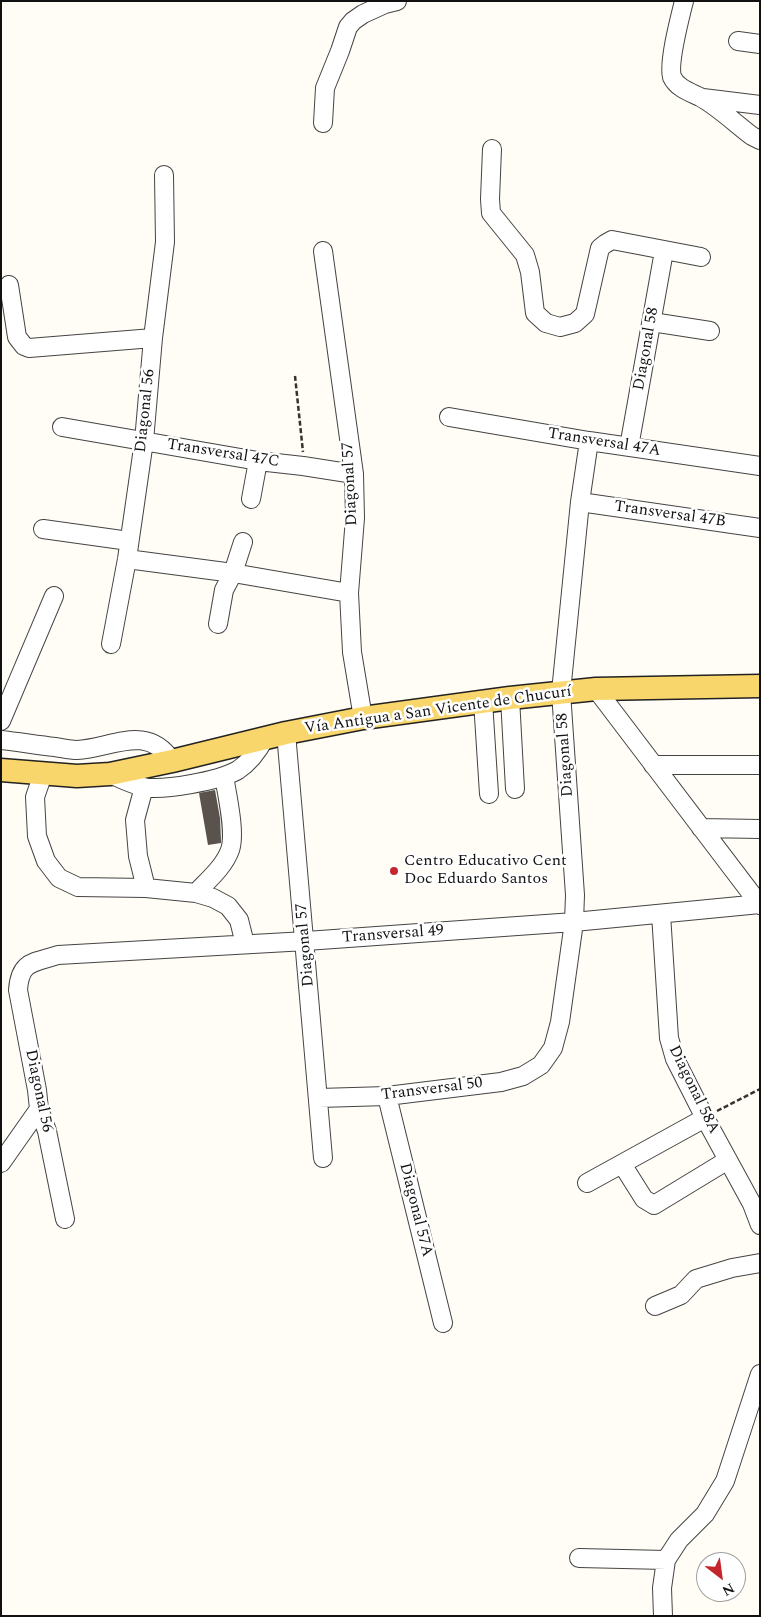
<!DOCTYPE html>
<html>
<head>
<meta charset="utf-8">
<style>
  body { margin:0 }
  #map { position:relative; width:761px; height:1617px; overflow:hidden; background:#fffdf5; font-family:Spectral,serif }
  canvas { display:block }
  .frame { position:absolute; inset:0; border:2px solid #111; pointer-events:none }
  .north { position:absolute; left:696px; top:1552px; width:50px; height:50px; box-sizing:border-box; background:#fff; border:1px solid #a0a0a0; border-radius:50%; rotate:150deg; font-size:14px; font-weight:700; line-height:20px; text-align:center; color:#111 }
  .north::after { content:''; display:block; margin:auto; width:18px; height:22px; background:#c4262e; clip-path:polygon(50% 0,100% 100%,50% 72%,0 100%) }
</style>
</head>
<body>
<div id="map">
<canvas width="761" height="1617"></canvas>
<div class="frame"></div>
<div class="north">N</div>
</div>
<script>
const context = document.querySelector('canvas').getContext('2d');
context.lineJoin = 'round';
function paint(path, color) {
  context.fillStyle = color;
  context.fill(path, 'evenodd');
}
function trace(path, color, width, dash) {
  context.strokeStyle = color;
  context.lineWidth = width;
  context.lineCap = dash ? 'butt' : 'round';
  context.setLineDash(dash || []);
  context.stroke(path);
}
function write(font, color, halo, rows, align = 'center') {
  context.font = font + ' Spectral,serif';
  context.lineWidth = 5;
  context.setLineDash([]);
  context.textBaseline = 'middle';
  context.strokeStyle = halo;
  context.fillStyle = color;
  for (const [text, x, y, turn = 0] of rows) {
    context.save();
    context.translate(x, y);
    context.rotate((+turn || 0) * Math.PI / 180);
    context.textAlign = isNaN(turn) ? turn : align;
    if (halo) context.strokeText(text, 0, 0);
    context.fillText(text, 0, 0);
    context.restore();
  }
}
paint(new Path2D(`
  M215,790L220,818L221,841V843L208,845L199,793Z`), '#5a524d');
const minor = new Path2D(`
  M684,1C680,17 668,63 672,77C677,88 690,92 700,97C717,106 736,124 752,136L760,140
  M738,41L760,44
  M703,98L760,105
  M323,123L325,88L340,51L348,27L353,21L363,14L385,4L397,1
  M492,149L490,199L491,213L525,255L530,272L535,313L546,323L560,327L575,323L585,314L600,248L605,244L612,240L701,257
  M323,251L354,474L355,518L349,593L352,652L363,718
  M9,285L17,337L24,346L29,348L153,338
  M652,322L710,331
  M449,417L589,441L760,466
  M62,427L258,461L303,466L354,474
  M629,447L664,251
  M251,499L258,461
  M580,502L760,528
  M43,529L129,541
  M127,559L233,573L349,593
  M218,624L224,590L233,573L243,542
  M111,644L127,559L144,441L153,338L165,242L164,175
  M596,689L760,905
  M510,698L515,789
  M483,701L489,794
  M1,721L54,596
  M286,733L323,1158
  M1,740C19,742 37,745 55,747C62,748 70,750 77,750C112,748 147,723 172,761
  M653,765H760
  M43,774L35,797L37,836L46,861L59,878L78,887L146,888L196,893L213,898L228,906L239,920L245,944
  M110,774C121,779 131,784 143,787C163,791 219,781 238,770C250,762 258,751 265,738
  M144,787L135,820L138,856L146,888
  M701,828L760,829
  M196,893C207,881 224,867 230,850C236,833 227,795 224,776
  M661,914L669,1038L675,1059L705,1118L752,1204L760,1225
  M387,1096L443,1323
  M319,1098L387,1096L501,1082L523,1076L541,1065L553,1048L560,1022L574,922L575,895L561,692L580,502L589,441
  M1,1163L39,1109
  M622,1164L644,1199L654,1205L728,1160
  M587,1183L705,1118
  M65,1219L47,1131L39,1109L37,1090L18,990C20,961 33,963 58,955L306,941L574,922L760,904
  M655,1306L681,1295L696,1279L732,1268L760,1263
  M579,1558L666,1560
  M663,1616L662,1588L666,1560L679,1540L705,1514L725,1481L760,1374`);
const major = new Path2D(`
  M1,770L77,776L110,774L172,761L286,733L363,718L510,698L596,689L760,686`);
trace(minor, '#444', 20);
trace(major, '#222', 25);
trace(new Path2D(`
  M295,376L303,452
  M717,1111L760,1089`), '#333', 2.5, [5, 2.5]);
trace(minor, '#fff', 18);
trace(major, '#f9d66b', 22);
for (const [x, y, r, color] of [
  [394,871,5,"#c4262e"]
]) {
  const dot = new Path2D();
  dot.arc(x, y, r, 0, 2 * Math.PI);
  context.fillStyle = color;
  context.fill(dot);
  trace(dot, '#fff', 2);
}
write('16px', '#111', '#fff', [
  ["Diagonal 58",647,349,-80],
  ["Diagonal 56",146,411,-84],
  ["Transversal 47A",604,443,9],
  ["Transversal 47C",223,454,9],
  ["Diagonal 57",351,484,-93],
  ["Transversal 47B",670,515,8],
  ["Vía Antigua a San Vicente de Chucurí",438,711,-8],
  ["Diagonal 58",566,755,-94],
  ["Transversal 49",393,935,-4],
  ["Diagonal 57",306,945,-95],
  ["Transversal 50",432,1090,-7],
  ["Diagonal 58A",693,1090,64],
  ["Diagonal 56",38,1091,78],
  ["Diagonal 57A",415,1210,76]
]);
write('16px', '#111', '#fff', [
  ["Centro Educativo Cent",404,862],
  ["Doc Eduardo Santos",404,880]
], 'left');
</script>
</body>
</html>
